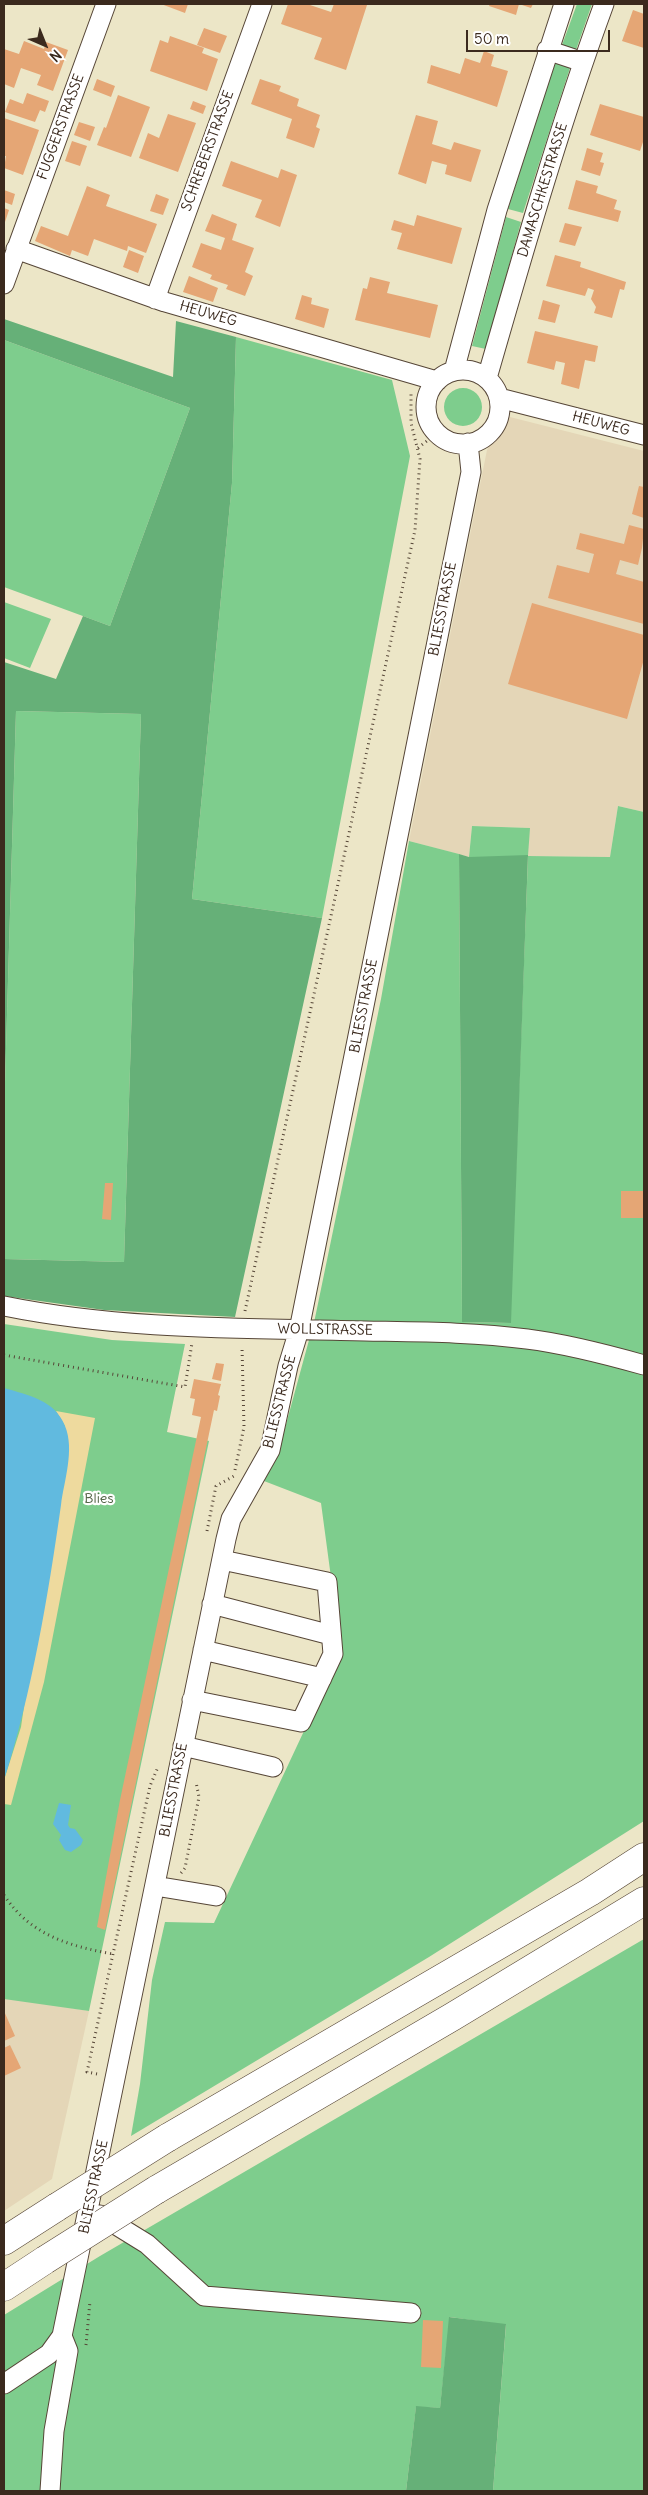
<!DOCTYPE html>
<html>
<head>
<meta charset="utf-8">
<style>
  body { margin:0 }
  #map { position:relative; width:648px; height:2495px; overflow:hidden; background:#ece6c7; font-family:Delius,sans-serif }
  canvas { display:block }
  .frame { position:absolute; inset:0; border:5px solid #3b2a1e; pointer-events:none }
  .north { position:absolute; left:20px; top:20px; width:50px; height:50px; -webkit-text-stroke:4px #fff; paint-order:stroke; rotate:136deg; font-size:14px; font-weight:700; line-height:20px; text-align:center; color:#3b2a1e }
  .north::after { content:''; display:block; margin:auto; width:18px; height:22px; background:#3b2a1e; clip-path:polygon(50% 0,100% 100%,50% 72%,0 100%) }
  .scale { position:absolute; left:466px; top:30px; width:144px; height:22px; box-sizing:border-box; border:2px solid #3b2a1e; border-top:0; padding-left:6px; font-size:15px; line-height:18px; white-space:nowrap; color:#3b2a1e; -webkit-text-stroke:4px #fff; paint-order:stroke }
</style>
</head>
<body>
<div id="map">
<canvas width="648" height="2495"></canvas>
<div class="frame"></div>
<div class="north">N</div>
<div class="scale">50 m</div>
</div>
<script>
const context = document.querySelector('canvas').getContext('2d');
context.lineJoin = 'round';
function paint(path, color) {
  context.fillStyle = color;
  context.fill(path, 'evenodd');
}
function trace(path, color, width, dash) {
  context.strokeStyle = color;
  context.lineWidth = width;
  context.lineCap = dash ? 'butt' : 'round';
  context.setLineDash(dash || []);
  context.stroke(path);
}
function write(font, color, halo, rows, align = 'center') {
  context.font = font + ' Delius,sans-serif';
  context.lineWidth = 4.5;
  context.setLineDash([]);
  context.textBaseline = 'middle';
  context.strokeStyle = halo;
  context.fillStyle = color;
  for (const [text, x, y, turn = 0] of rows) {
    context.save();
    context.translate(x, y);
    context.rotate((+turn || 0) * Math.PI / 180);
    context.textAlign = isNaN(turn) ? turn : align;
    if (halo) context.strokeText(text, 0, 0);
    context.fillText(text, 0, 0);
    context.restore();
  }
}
paint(new Path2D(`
  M506,416L644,451V812L618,806L610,857L528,856L529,828L472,826L469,857L409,841L487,450Z
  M4,1997L89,2011L52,2179L4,2211Z`), '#e4d6b7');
paint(new Path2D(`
  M577,4H592L576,50L562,45Z
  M555,63L570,68L523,213L508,209Z
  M506,217L521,222L486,349L472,346Z
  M236,337L392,380L410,456L322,918L192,899L232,483Z
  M4,340L190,408L110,626L4,587Z
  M444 407a19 19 0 1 1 38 0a19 19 0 1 1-38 0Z
  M4,602L51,619L30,668L4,658Z
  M16,711L141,714L124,1262L4,1259V1116Z
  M618,806L644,812V1821L429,1957L131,2136L140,2084L152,1980L165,1922L214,1923L341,1652L321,1503L264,1481L279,1450L315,1318L381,999L409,841L459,854L462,1322L510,1323L528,857H469L472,826L530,828L528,856L610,857Z
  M4,1324L112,1340L185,1344L167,1432L209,1441L89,2011L4,1999Z
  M644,1939V2491H493L506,2325L450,2317L440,2408L416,2407L406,2491H4V2315L100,2256Z`), '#7ecd8d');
paint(new Path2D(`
  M4,319L173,377L176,321L236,337L232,483L192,899L322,918L235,1317L104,1310L4,1296V1259L124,1262L141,714L16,711L4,1116V662L56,679L83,616L110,626L190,408L4,340Z
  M459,854L469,857L528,855L511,1323L462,1322Z
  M449,2317L506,2324L493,2491H406L416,2406L440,2408Z`), '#66b078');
paint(new Path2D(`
  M56,1411L95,1418L44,1682L11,1805L4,1804V1780L21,1727L65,1426Z`), '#eeda9e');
paint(new Path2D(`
  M4,1388C28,1395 55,1400 65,1426C75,1450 64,1481 61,1505C48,1597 32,1692 4,1780Z
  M59,1803L71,1805L68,1825L70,1828L75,1829L83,1840L81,1845L71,1852L65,1850L59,1840L61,1835L53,1824Z`), '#61badf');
paint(new Path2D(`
  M161,4H188L185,13Z
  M288,4H307L331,12L334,4L367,5L346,70L314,59L322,38L281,24Z
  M490,4H533L531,8L519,4L516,15L489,6Z
  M633,10L644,14V48L622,41Z
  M204,28L227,36L220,53L197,45Z
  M170,36L204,48L202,53L218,59L207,91L150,71L160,40L168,43Z
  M24,41L44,49L46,42L68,50L53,91L37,85L41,75L21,68L14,88L4,84V49L19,54Z
  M484,51L494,55L491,66L508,71L497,107L427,83L431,65L460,74L465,58L480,63Z
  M97,79L115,86L111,97L93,90Z
  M260,79L281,86L279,91L299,99L297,106L320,115L316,127L320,129L314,148L286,138L292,119L251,104Z
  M27,93L49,101L45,112L40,110L35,122L5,112L10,99L23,104Z
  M118,95L150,107L131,157L97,145L104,127L106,128Z
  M193,101L206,106L203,114L190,109Z
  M600,104L644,117V139L640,151L590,135Z
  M168,114L196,123L178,172L139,158L148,133L159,138Z
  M416,115L438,121L432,144L451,150L454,142L481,150L471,182L445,174L447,165L432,161L426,184L398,174Z
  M4,118L39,130L23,175L4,168L6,156H4Z
  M79,122L95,127L90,141L74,135Z
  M72,141L87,146L80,166L65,161Z
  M587,148L603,153L600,162L604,163L600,176L581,170Z
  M231,161L278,178L281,169L297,175L280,227L255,217L262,200L222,186Z
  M576,180L598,186L596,193L617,200L614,209L621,211L618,222L568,209Z
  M87,186L110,195L106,206L157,224L146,253L128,246L127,251L94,239L88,256L72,250L70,256L35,241L41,226L68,236Z
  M4,190L15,194L12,205L4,202Z
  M156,194L169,199L163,215L150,211Z
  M4,208L9,210L4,225Z
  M212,214L237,224L232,240L254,248L245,272L253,276L245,296L226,289L228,285L210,279L212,275L192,267L201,243L221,250L225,238L205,231Z
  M417,215L462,228L452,264L397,249L402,233L391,230L394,220L414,226Z
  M565,223L582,227L575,246L559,242Z
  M129,250L144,256L138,273L123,267Z
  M555,255L581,262L580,267L626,282L624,290L620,289L612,318L594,313L596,307L591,299L594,290L588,288L585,296L546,286Z
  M189,276L218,288L213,302L183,292Z
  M370,277L390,282L387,293L438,305L430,338L355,320L363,288L367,289Z
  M302,295L312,298L311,304L329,309L324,328L295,319Z
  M543,300L560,305L555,323L538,319Z
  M535,331L598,346L595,362L585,360L579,389L561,384L565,363L556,361L554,370L527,363Z
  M639,486L644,487V518L632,514Z
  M629,525L644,529L642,548L638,565L620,560L616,574L644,582V624L548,598L557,565L589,573L594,554L576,549L580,533L624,544Z
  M532,603L644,635V659L627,719L508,684Z
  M105,1183H113L111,1220L102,1219Z
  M621,1191H644V1218H621Z
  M216,1363L224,1364L221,1381L212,1379Z
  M194,1379L221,1384L218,1395L220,1396L217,1411L214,1410L105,1930L97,1927L120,1800L201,1417L192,1415L195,1399L190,1398Z
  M4,2011L15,2036L4,2041Z
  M10,2045L21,2068L4,2076V2048Z
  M423,2320L443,2321L441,2368L421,2367Z`), '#e5a675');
const minor = new Path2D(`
  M547,50L583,62
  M16,249L165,302L437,381
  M4,284L106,4
  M155,299L262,4
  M426 407a37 37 0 1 1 74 0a37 37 0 1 1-74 0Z
  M454,371L497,210L564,4
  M487,378C523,253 559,127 604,4
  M499,398L644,435
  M4,1306C122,1330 245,1328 365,1331C419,1332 473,1332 527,1339C567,1344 605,1354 644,1365
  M212,1604L331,1635
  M203,1650L322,1678
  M192,1700L301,1722L333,1654L327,1582L222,1560
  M183,1746L273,1767
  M155,1886L216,1896
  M100,2215L147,2244L204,2296L411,2313
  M4,2384L49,2354L62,2336L226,1539L231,1519L270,1450L288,1366L299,1330L471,472L468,443
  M50,2491L54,2431L68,2351L62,2336`);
const highway = new Path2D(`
  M167,2138L590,1892L644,1857
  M156,2190L452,2017L644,1901
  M4,2241L57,2207
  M4,2287L45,2260`);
trace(minor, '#564637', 21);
trace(highway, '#564637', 29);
trace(new Path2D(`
  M418,448L437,433
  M245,1311L415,530L420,459L411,423V392
  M4,1355L185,1387L192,1343
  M235,1470L244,1427L242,1347
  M207,1531L216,1486L234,1476
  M181,1873L185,1868L199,1797L196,1782
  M4,1895C30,1935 69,1946 113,1954
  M97,2074L87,2072L150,1786L158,1767
  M86,2345L90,2301`), '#564637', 3, [1, 4]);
trace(minor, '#fff', 19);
trace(highway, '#fff', 28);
const highwayBridge = new Path2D(`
  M57,2207L167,2138
  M45,2260L156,2190`);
trace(highwayBridge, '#564637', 29, []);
trace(highwayBridge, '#fff', 28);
write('14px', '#3b2a1e', '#fff', [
  ["FUGGERSTRASSE",61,127,-70],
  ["SCHREBERSTRASSE",208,151,-70],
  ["DAMASCHKESTRASSE",543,190,-73],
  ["HEUWEG",208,314,16],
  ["HEUWEG",601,424,15],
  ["BLIESSTRASSE",443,609,-79],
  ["BLIESSTRASSE",364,1006,-79],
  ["WOLLSTRASSE",325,1330,1],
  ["BLIESSTRASSE",280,1402,-76],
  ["BLIESSTRASSE",174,1790,-79],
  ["BLIESSTRASSE",94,2187,-78]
]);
write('14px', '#526345', '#fff', [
  ["Blies",99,1499]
]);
</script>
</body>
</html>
